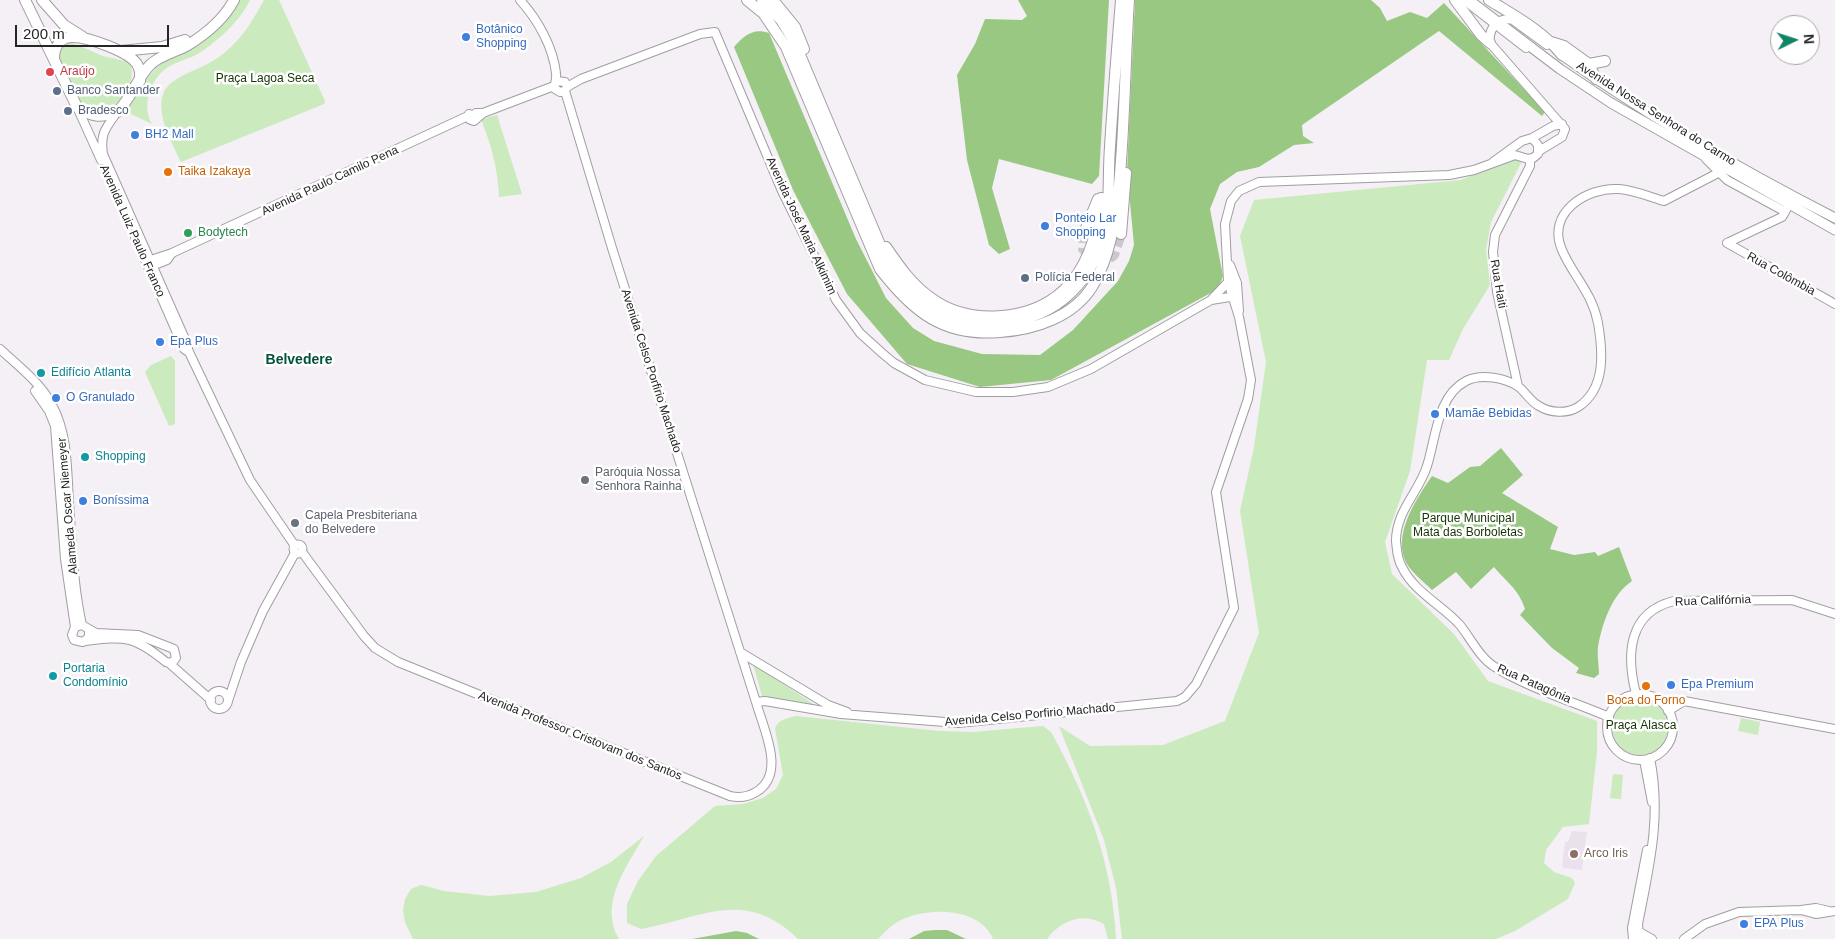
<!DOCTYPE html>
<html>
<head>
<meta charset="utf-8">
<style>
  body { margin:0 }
  #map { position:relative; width:1835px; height:939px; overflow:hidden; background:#f4f0f5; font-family:Arial,sans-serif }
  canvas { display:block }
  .north { position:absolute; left:1770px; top:15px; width:50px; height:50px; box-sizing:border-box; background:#fff; border:1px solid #a8a7a8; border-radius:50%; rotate:86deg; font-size:14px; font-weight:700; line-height:20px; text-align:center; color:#252426 }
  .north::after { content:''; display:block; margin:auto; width:18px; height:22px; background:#0f8565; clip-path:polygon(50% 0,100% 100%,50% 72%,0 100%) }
  .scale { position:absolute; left:15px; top:25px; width:154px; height:22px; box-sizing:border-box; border:2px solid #252426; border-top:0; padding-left:6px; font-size:15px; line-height:18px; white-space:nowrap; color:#252426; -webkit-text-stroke:4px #fff; paint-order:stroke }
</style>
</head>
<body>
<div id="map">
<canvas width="1835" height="939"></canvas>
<div class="north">N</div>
<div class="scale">200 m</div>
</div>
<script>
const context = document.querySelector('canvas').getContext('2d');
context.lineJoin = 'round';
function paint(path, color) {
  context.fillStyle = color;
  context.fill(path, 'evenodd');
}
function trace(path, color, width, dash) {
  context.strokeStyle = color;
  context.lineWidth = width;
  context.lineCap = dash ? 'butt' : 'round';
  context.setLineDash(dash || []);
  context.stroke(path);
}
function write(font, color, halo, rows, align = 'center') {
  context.font = font + ' Arial,sans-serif';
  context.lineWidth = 5;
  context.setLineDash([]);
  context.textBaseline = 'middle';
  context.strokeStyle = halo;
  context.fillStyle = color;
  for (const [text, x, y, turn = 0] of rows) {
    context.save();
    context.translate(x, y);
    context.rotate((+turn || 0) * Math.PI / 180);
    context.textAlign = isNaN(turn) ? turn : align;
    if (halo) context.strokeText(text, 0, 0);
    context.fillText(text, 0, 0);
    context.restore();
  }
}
paint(new Path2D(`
  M1572,831L1587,832L1582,870L1564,868L1562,866L1565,842H1568Z`), '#ebe1ed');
paint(new Path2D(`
  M238,0H250C240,21 218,41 199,53C188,60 173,62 164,70C149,83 142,107 152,124L129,113L127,109C141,88 152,66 175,55Z
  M264,0H279L325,101L324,104L181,162C172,142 148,102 171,83C185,72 204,68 219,57C240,42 252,22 264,0Z
  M70,42L103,56L129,62C142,81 109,126 84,107C74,99 64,71 58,58L61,48Z
  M497,115L522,194L499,197C498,170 492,147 482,122V119Z
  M1513,158L1522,161L1491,222L1486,250L1490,285L1463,329L1449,360H1427L1410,471L1385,542L1392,574L1454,634L1488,681L1597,721V752L1589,824L1563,827L1546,850L1544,863L1554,872L1572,878L1575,883L1568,899L1515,931L1496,939H1122L1116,888L1104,840L1059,726L1090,746L1163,745L1225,721L1259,633L1240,511L1254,447L1266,362L1240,236L1254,200L1461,180Z
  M171,356L175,361V424L169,426L145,372L151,365Z
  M753,664L815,705L762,696Z
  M1612 727a28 28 0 1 1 56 0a28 28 0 1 1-56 0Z
  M796,716L939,731L973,732L1043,726L1051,732C1088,799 1112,862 1116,939H1108L1104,924C1083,912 1061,920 1047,939H993C981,907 926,906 899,921C891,925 884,933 878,939H798C745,887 702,918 641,929L627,923V904L638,881L656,856L715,806L743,804L763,798L776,789L783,775L775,728C779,719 788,718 796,716Z
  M1741,718L1760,722L1758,735L1738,731Z
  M1613,774L1623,775L1621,799L1610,798Z
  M644,836C627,866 598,904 619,939H413L405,922L403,910L405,899L411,889L421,885L444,891L490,896L536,892L581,878L611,862Z`), '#cbeabd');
paint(new Path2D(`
  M1018,0H1109L1099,176L1092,184L999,159L992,188L1010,249L999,254L989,245L967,160L957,75L975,44L985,19L1022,20L1027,16Z
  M1135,0H1371L1380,8L1387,21L1410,12L1427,18L1444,3L1545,112L1542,116L1439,31L1302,125L1303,136L1314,143L1294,145L1259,167L1237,172L1220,184L1210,209L1223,276L1218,289L1051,380L980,387L907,364L847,294L793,190L734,47C745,35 753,28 769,33L856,239L886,298L913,328L934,341L982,354L1040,355L1073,330L1118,281L1129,261L1134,245L1127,171Z
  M1501,448L1523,475L1502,493L1558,527L1550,549L1574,555L1595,552L1598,556L1619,547L1632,581C1612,594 1602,624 1598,647C1597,655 1599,666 1599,674L1594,678L1576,673L1579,668L1552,648L1520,615L1525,609C1518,588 1507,583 1494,567L1471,589L1456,572L1432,590C1424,582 1408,570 1404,558C1395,530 1417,498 1432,476L1448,483L1470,467L1480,466Z
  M935,930H947L966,939H909L924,931Z
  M736,931L747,933L759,939H692Z`), '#99c882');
trace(new Path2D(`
  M1084,233L1083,249L1090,255L1108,259L1114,255L1121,234`), '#cbc7cc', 10, [10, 5]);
const secondary = new Path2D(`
  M520,0C538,20 553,47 556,73C557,80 554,83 555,89L560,92L565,91L567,87L565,82L557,81
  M1464,0L1526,48
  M1510,18L1547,45
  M1513,20C1498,16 1488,29 1490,43L1565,129L1562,137L1539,151
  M567,87L581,79L700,34L715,32L782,191L836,300L860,333L882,353L894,363L925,380L976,392H1013L1048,387L1091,369L1211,300L1228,282L1237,283
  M77,107L101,160
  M117,112C105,129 100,134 103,154L185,339L189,352L250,480L295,546
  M476,113H483L554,86
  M469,114V119L474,121L483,113
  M1532,138L1553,126L1562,124
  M1706,159L1727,180L1784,211
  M135,237L184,349L187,351
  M1727,243L1835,304
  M1727,243L1782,217L1786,210
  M151,260L172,253L468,116
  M1230,265L1237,283L1239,311
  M149,267L167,260L172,253
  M1211,300L1236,296
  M0,349C18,366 41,383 52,405C68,434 67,470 69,503C72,544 73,584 82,625
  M1518,386L1497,292L1493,252L1495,235L1530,166V159
  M35,391L49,411L55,426L65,559L75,627
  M293.5 549a4.5 4.5 0 1 1 9 0a4.5 4.5 0 1 1-9 0Z
  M302,552L364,636L375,648L398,662L730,796C739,798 748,797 756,792C787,774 763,728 756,702L612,248L565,91
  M85,641C126,636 134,636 166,662L172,663L176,658L174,649L138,635L96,633L82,625L75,627L72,635L74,640L83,642L89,637V630
  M740,652L828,705L847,712
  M169,663L211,700
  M210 700a9 9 0 1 1 18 0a9 9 0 1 1-18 0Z
  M1636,694C1626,655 1628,612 1674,601L1792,600L1835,614
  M1607 727a33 33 0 1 1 66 0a33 33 0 1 1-66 0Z
  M228,701L241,662L263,611L295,553
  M756,702L765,701L841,714L958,723L1177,701L1185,697L1196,684L1234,608L1216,492L1248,399L1251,380L1239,317L1228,282L1225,224L1231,201L1239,191L1259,182L1449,175L1474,170L1515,155L1528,159L1533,158L1538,154V145L1532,138L1522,141L1493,162
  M1668,711L1684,701L1835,729
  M1609,717C1574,702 1526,687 1495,667C1480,658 1471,639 1460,625C1442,605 1414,592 1402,567C1397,559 1397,550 1396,541C1396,511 1419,492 1427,466C1436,438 1437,396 1466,381C1481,373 1506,378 1519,387C1526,393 1531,402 1539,406C1550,413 1567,414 1578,407C1606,389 1603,352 1598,323C1592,292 1573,276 1562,250C1546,213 1586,187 1619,189C1634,190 1650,197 1664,201L1720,172
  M1644,760L1652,802
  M1801,910L1816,914L1835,911
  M1636,930L1652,939
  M1633,939L1632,928L1647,850
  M1639,939L1638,924C1649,867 1662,817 1650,758
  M1684,939L1705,924L1739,912L1801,910L1816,908L1829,911`);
const primary = new Path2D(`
  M1469,0L1560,69L1611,103L1835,230
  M1562,55C1648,116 1741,170 1835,218`);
const highway = new Path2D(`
  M25,0L77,107C92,117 100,118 117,112C131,99 137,78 150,65C160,55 176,52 188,45C206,34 224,19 234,0
  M42,0L64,25L83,37
  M747,0L763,13L786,47L880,269C913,312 944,337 1000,332C1034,330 1073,317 1092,287C1111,256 1115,220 1119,185C1125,124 1125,62 1129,0
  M762,0L781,20L795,43L889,266C916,303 952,329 1000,324C1059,317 1095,281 1106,223C1110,198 1108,172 1110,147C1113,98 1117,49 1121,0
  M773,0L795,27L804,49
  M1455,0L1481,35L1490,43
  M1489,0C1515,16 1543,31 1562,55
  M1551,42L1564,46L1589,64L1605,61
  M121,51L162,47L185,40
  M54,59C54,48 59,38 71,37C86,36 132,52 138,66C141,71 140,76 140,81
  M1589,64L1596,79
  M1084,233L1098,199
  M1121,234L1126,173
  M886,247C899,266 912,285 931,298C968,325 1029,322 1063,291C1089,267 1098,232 1101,198`);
trace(secondary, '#a19da2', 10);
trace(primary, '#a19da2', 11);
trace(highway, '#a19da2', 12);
trace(secondary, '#fff', 8);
trace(primary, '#fff', 9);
trace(highway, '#fff', 10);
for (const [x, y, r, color] of [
  [466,37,5,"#3f7fe0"],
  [50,72,5,"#e0444e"],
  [57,91,5,"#5c6f8a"],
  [68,111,5,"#5c6f8a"],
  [135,135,5,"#3f7fe0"],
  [168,172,5,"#e8710a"],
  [1045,226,5,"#3f7fe0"],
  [188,233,5,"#2e9e5b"],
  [1025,278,5,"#5c6f8a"],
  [160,342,5,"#3f7fe0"],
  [41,373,5,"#0f9aa8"],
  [56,398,5,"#3f7fe0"],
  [1435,414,5,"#3f7fe0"],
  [85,457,5,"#0f9aa8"],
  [585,480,5,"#6b7280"],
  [83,501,5,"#3f7fe0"],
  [295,523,5,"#6b7280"],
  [53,676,5,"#0f9aa8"],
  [1671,685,5,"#3f7fe0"],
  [1646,686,5,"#e8710a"],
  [1574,854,5,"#8d6e63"],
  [1744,924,5,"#3f7fe0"]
]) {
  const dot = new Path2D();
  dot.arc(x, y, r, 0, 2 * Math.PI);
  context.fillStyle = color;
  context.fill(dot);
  trace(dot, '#fff', 2);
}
write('12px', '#366cbe', '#fff', [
  ["Botânico",476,30],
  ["Shopping",476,44],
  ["BH2 Mall",145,135],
  ["Ponteio Lar",1055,219],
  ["Shopping",1055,233],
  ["Epa Plus",170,342],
  ["O Granulado",66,398],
  ["Mamãe Bebidas",1445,414],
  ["Boníssima",93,501],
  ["Epa Premium",1681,685],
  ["EPA Plus",1754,924]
], 'left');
write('12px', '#be3a42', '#fff', [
  ["Araújo",60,72]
], 'left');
write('12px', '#153302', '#fff', [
  ["Praça Lagoa Seca",265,79],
  ["Parque Municipal",1468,519],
  ["Mata das Borboletas",1468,533],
  ["Praça Alasca",1641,726]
]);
write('12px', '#4e5e75', '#fff', [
  ["Banco Santander",67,91],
  ["Bradesco",78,111],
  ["Polícia Federal",1035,278]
], 'left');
write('12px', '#252426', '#fff', [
  ["Avenida Nossa Senhora do Carmo",1656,114,32],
  ["Avenida Paulo Camilo Pena",330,181,-25],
  ["Avenida José Maria Alkimim",801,226,65],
  ["Avenida Luiz Paulo Franco",132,231,66],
  ["Rua Colômbia",1781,274,29],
  ["Rua Haiti",1498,284,80],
  ["Avenida Celso Porfirio Machado",651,371,72],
  ["Alameda Oscar Niemeyer",68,506,-95],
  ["Rua Califórnia",1713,601,-2],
  ["Rua Patagônia",1534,684,24],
  ["Avenida Celso Porfirio Machado",1030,715,-5],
  ["Avenida Professor Cristovam dos Santos",580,736,22]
]);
write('12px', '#c56008', '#fff', [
  ["Taika Izakaya",178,172],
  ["Boca do Forno",1646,701,"center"]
], 'left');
write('12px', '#27864d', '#fff', [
  ["Bodytech",198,233]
], 'left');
write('12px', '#0d838f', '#fff', [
  ["Edifício Atlanta",51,373],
  ["Shopping",95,457],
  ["Portaria",63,669],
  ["Condomínio",63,683]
], 'left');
write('12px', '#5b616d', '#fff', [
  ["Paróquia Nossa",595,473],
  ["Senhora Rainha",595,487],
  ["Capela Presbiteriana",305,516],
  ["do Belvedere",305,530]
], 'left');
write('12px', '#785e54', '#fff', [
  ["Arco Iris",1584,854]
], 'left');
write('bold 14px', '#00513c', '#fff', [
  ["Belvedere",299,360]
]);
</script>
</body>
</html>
